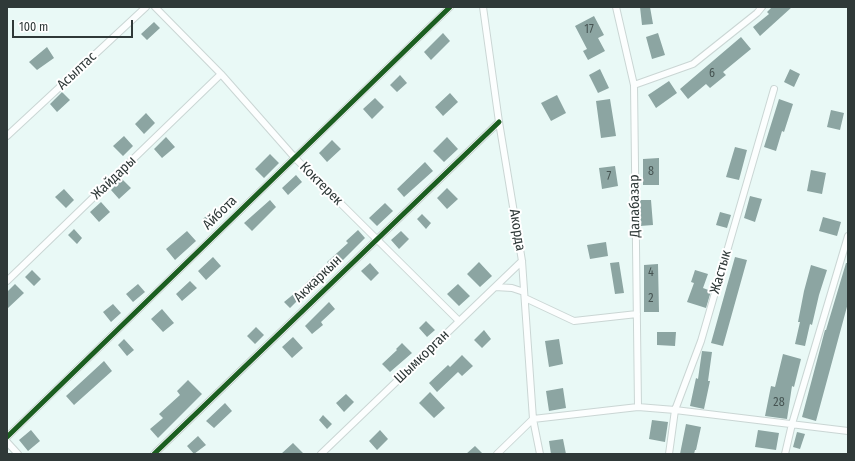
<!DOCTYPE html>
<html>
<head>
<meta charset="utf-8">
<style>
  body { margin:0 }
  #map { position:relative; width:855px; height:461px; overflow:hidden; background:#e9f9f6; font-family:"Fira Sans Condensed",sans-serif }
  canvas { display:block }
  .frame { position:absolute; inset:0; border:8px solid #2f3938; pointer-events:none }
  .scale { position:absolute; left:12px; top:20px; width:121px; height:18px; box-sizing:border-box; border:2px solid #2f3938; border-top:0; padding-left:5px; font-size:12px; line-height:14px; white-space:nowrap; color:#2f3938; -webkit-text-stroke:3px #fff; paint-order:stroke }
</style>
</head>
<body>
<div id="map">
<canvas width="855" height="461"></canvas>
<div class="frame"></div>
<div class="scale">100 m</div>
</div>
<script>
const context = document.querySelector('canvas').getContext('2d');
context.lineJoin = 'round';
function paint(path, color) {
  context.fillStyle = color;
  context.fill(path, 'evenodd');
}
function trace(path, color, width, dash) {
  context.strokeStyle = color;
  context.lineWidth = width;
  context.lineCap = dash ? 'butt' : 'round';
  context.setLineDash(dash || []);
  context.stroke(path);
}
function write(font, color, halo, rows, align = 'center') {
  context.font = font + ' "Fira Sans Condensed",sans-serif';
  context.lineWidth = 4;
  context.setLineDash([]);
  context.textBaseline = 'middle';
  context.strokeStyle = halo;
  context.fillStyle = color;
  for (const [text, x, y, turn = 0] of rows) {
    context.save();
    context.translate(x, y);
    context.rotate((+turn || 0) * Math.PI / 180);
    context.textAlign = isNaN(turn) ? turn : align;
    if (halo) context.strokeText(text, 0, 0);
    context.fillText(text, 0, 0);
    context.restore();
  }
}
paint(new Path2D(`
  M640,7H650L653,24L642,25Z
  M772,7H792L760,36L753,27L769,14L767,12Z
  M594,16L604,35L598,38L605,51L588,60L583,51L587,49L575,26Z
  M154,22L160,28L147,40L141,34Z
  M443,33L450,41L431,60L424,52Z
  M658,33L665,55L652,59L646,37Z
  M741,37L751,49L723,72L726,75L710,88L706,84L688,99L680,89Z
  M47,47L54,58L37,70L29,62Z
  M600,69L609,88L598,93L589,75Z
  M790,69L800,74L794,87L784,82Z
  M400,75L407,83L397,92L390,85Z
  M669,81L677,93L656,108L648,95Z
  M62,92L70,100L57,112L50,104Z
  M450,93L458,102L443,116L435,107Z
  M557,95L566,113L551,121L541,103Z
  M375,98L384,107L372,119L363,109Z
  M610,99L616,136L601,138L596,101Z
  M779,99L793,104L784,132L782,131L776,151L764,147Z
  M831,110L844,113L840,130L827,127Z
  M146,113L155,123L144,134L135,124Z
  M124,136L133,146L123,156L113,146Z
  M166,137L175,147L162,158L154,149Z
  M447,137L458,149L444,162L433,151Z
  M332,140L341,149L327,162L319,153Z
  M735,147L747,150L739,180L726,177Z
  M270,154L279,163L264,178L255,169Z
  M659,158V185H643V159Z
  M425,162L433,171L404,197L397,189Z
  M615,166L618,186L602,189L599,168Z
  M811,170L826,173L822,194L807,191Z
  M296,175L302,182L288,195L282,188Z
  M122,179L131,188L119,199L111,190Z
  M447,188L458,199L447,209L437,198Z
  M64,189L74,200L66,208L55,197Z
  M750,196L762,199L755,222L744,218Z
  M270,200L276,207L252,231L244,223Z
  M640,200H651L653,225L640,226Z
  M101,202L110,212L99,222L90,212Z
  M385,203L393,211L377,226L369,218Z
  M210,212L218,220L211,227L203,219Z
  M720,212L731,215L727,228L716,225Z
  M422,214L431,223L426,229L417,219Z
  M823,217L841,222L837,236L819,231Z
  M74,229L82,238L77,244L68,235Z
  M358,230L365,238L334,269L327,262L348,243L346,241Z
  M187,231L196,241L175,260L166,249Z
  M401,231L409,239L399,249L391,240Z
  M606,242L608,256L590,259L587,245Z
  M213,257L221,266L206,280L198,271Z
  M735,257L747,260L723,346L711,343Z
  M479,262L492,276L480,287L467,274Z
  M619,262L624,293L615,294L610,263Z
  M370,263L379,273L371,281L361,271Z
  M846,263H848V303L816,421L802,417L825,330H826Z
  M658,264L659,312H644V265Z
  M811,265L827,270L819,295L812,325L810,324L805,346L795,344L800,322H798L804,291Z
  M32,270L41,279L34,286L25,277Z
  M695,270L708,274L703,288L711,291L706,308L687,302L694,283L691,282Z
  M319,271L324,277L311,290L305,284Z
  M190,281L197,288L182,301L176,294Z
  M15,284L24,293L7,309V292Z
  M138,284L145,292L133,302L126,294Z
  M458,284L470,296L459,306L447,294Z
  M295,293L300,298L290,308L284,302Z
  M329,302L335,309L321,322L323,325L312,334L305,326Z
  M113,304L121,313L111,322L103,312Z
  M162,309L174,323L163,332L151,319Z
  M426,321L435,330L427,337L419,328Z
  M256,327L264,335L255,344L247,336Z
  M484,330L491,339L482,348L474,340Z
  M657,332H676L675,346L657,345Z
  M293,337L303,348L292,358L282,347Z
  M124,339L134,350L127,356L118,345Z
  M559,339L563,364L549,367L545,341Z
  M402,343L412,353L390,372L382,364L397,350L396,349Z
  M702,351L712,352L708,381H710L704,409L690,406L696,378L698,379Z
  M783,354L801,359L794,387L792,386L787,419L765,416L771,386L775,387Z
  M462,355L473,366L462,376L458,372L437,392L429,383L448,365L450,367Z
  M104,361L112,371L74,405L66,396Z
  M188,380L202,394L158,438L150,429L163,418L159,414L180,395L177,391Z
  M563,388L566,408L549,411L546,391Z
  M430,392L445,408L434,418L419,403Z
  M346,394L354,402L344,412L336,403Z
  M225,403L232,411L214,428L206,421Z
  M323,415L332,424L327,429L319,420Z
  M652,420L668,422L665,442L649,439Z
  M686,424L701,427L696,450H695L694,454H680Z
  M31,430L40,441L28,451L19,440Z
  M380,430L388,439L377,450L369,441Z
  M758,430L779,433L776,450L755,447Z
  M797,432L805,434L800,449L793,447Z
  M198,436L206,445L194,454L187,446Z
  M563,439L566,454H551L549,441Z
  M293,443L304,454H281Z
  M475,446L483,454H466Z`), '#8ca5a2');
const street = new Path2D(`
  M155,7L221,74L295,158L459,321
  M483,7L499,122L522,261L533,419L540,454
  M616,7L634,85L638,407
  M634,85L693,64L757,13L762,7
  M7,136L146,7
  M7,281L221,74
  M495,287L512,288L524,292
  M525,298L574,321L637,314
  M7,437L450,7
  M7,442L18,454
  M154,454L499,122
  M321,454L522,261
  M497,454L533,419L638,407L675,410L848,431
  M669,454L675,410L701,341L774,89
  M785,454L792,424L848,236`);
trace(street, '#cad6d4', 8);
trace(street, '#fcfefe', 6);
trace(new Path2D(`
  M7,437L450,7
  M154,454L499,122`), '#1b5e20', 5);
write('12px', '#465452', null, [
  ["17",589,30],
  ["6",712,74],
  ["8",651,172],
  ["7",609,177],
  ["4",651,273],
  ["2",651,299],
  ["28",779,403]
]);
write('14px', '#2f3938', '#fff', [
  ["Асылтас",77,71,-43],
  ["Жайдары",114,178,-44],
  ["Коктерек",321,184,45],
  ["Далабазар",635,206,-91],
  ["Айбота",220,213,-44],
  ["Акорда",517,230,81],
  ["Жастык",721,272,-74],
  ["Акжаркын",318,279,-44],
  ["Шымкорган",422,357,-44]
]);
</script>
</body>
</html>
